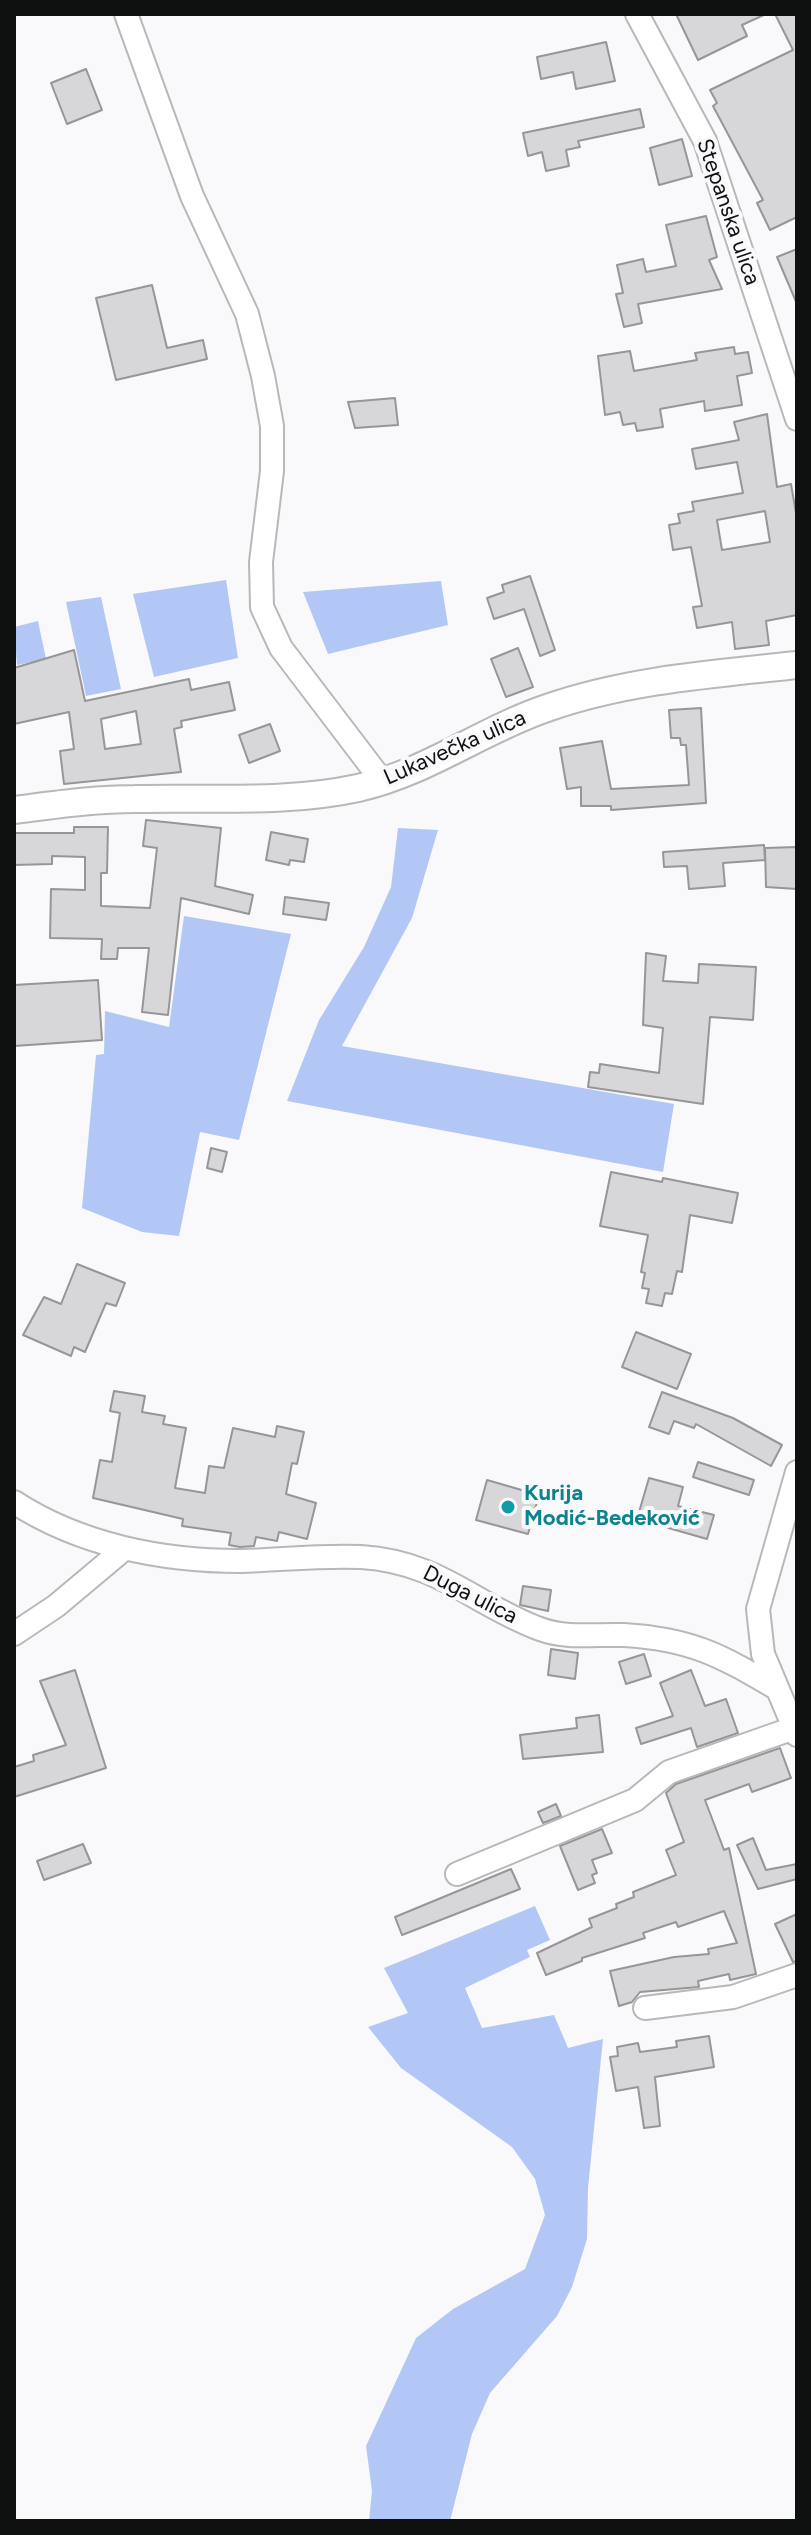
<!DOCTYPE html>
<html>
<head>
<meta charset="utf-8">
<style>
  body { margin:0 }
  #map { position:relative; width:811px; height:2535px; overflow:hidden; background:#f9f9fb; font-family:Figtree,sans-serif }
  canvas { display:block }
  .frame { position:absolute; inset:0; border:16px solid #0f1010; pointer-events:none }
</style>
</head>
<body>
<div id="map">
<canvas width="811" height="2535"></canvas>
<div class="frame"></div>
</div>
<script>
const context = document.querySelector('canvas').getContext('2d');
context.lineJoin = 'round';
function paint(path, color) {
  context.fillStyle = color;
  context.fill(path, 'evenodd');
}
function trace(path, color, width, dash) {
  context.strokeStyle = color;
  context.lineWidth = width;
  context.lineCap = dash ? 'butt' : 'round';
  context.setLineDash(dash || []);
  context.stroke(path);
}
function write(font, color, halo, rows, align = 'center') {
  context.font = font + ' Figtree,sans-serif';
  context.lineWidth = 8;
  context.setLineDash([]);
  context.textBaseline = 'middle';
  context.strokeStyle = halo;
  context.fillStyle = color;
  for (const [text, x, y, turn = 0] of rows) {
    context.save();
    context.translate(x, y);
    context.rotate((+turn || 0) * Math.PI / 180);
    context.textAlign = isNaN(turn) ? turn : align;
    if (halo) context.strokeText(text, 0, 0);
    context.fillText(text, 0, 0);
    context.restore();
  }
}
paint(new Path2D(`
  M226,580L238,658L154,677L133,594Z
  M441,581L448,625L328,654L303,592Z
  M101,597L121,689L86,696L66,602Z
  M38,621L46,659L17,665L14,627Z
  M398,828L438,830L412,918L342,1046L674,1104L663,1172L287,1101L319,1020L364,947L391,887Z
  M184,916L291,934L239,1140L200,1132L179,1236L142,1232L82,1208L96,1055L104,1054L105,1011L169,1027Z
  M535,1906L550,1940L527,1950L530,1957L465,1988L482,2028L554,2015L568,2048L603,2039L588,2188L587,2239L572,2287L557,2316L490,2393L472,2434L450,2521H369L372,2491L366,2446L416,2338L453,2309L525,2269L545,2215L535,2179L512,2147L401,2068L368,2027L408,2013L384,1968Z`), '#b2c7f6');
const building = new Path2D(`
  M676,14H766L742,25L747,36L698,60Z
  M775,14H797V217L770,230L757,203L763,200L713,106L717,103L710,90L793,50Z
  M606,42L615,81L576,89L573,72L541,79L537,57Z
  M86,69L102,110L67,124L51,83Z
  M640,109L644,127L578,141L580,147L566,150L569,166L546,171L542,152L528,156L523,133Z
  M682,139L692,176L659,185L650,148Z
  M706,216L717,257L709,260L722,289L638,304L642,323L624,327L616,294L623,293L617,265L643,259L646,272L676,266L666,225Z
  M797,249V304L777,257Z
  M152,285L167,348L203,340L207,359L116,380L96,298Z
  M734,347L735,354L748,352L752,373L737,376L742,405L705,411L704,401L660,409L663,427L637,431L635,423L623,425L620,412L605,415L598,356L630,351L634,371L697,360L695,353Z
  M395,398L398,425L355,428L348,402Z
  M767,414L777,487L791,484L797,519V615L766,621L769,645L735,649L732,622L697,628L693,607L702,606L691,547L673,550L669,525L680,523L678,514L694,511L692,502L743,493L737,462L696,469L692,449L739,440L734,422ZM765,511L770,542L722,550L717,520Z
  M530,576L555,650L540,656L524,609L494,619L487,598L504,592L502,585Z
  M518,648L533,687L506,697L491,659Z
  M74,650L85,701L189,679L191,690L229,682L235,710L181,721L182,727L174,729L181,772L64,784L60,751L74,749L69,712L14,724V668ZM136,711L141,744L105,749L101,719Z
  M701,708L706,803L611,810V806H581V787L567,789L560,748L602,741L611,789L689,785L686,745H681L680,738H671L669,710Z
  M270,724L280,751L249,763L239,735Z
  M146,820L221,828L215,886L253,895L249,914L181,898L168,1015L142,1012L149,948H118L117,959H101L102,939L50,938L51,889L85,890V857L52,856V864L14,865V833H74V827H108L107,873H101V906L150,908L157,848L143,846Z
  M271,832L308,839L304,862L290,860L289,865L266,860Z
  M764,845L765,860L723,863L725,886L689,889L687,866L664,867L663,852Z
  M797,847V889L766,887L765,848Z
  M285,897L329,903L326,920L283,914Z
  M646,953L666,956L663,981L698,983L699,964L756,967L753,1020L710,1017L703,1104L588,1087L590,1072L599,1073L600,1064L659,1073L663,1028L643,1025Z
  M98,980L102,1040L14,1046V985Z
  M211,1148L227,1152L222,1172L207,1168Z
  M611,1172L662,1182L663,1178L738,1193L732,1223L690,1215L682,1272L677,1271L672,1294L665,1293L662,1306L646,1303L649,1289L642,1288L645,1273L641,1272L648,1235L600,1226Z
  M77,1264L125,1283L116,1306L106,1303L85,1352L74,1347L71,1356L23,1335L44,1297L61,1304Z
  M636,1332L691,1354L677,1389L622,1367Z
  M114,1391L145,1396L142,1412L165,1416L163,1424L186,1428L175,1488L205,1493L209,1466L224,1468L233,1428L275,1437L277,1426L304,1432L297,1464L292,1463L286,1494L316,1503L307,1539L279,1532L277,1541L256,1537L254,1546L240,1547L229,1545L231,1533L182,1526L183,1519L93,1498L100,1460L112,1462L120,1413L110,1411Z
  M662,1392L733,1418L782,1445L771,1466L696,1424L694,1428L674,1421L669,1434L649,1427Z
  M698,1462L754,1480L749,1495L693,1477Z
  M649,1478L683,1487L678,1506L714,1515L707,1539L637,1519Z
  M487,1480L539,1495L528,1534L476,1520Z
  M523,1586L551,1590L548,1611L520,1605Z
  M551,1649L578,1653L575,1679L548,1675Z
  M644,1654L651,1676L626,1684L619,1662Z
  M75,1670L106,1768L14,1797V1767L34,1761L33,1755L66,1745L40,1681Z
  M691,1670L705,1706L726,1699L738,1733L697,1747L691,1728L641,1744L636,1728L673,1716L660,1683Z
  M599,1715L603,1752L523,1759L520,1735L577,1728L576,1718Z
  M780,1748L791,1778L752,1792L749,1784L705,1800L724,1850L729,1848L756,1974L730,1980L729,1974L698,1981L699,1987L640,1992L632,2002L619,2006L610,1971L674,1957L709,1954L708,1949L737,1943L724,1911L678,1927L676,1922L643,1933L645,1938L582,1958V1961L546,1975L537,1953L592,1927L589,1919L617,1908L616,1904L634,1897L633,1892L676,1875L666,1850L684,1842L666,1793L676,1784Z
  M556,1804L561,1816L543,1823L538,1812Z
  M602,1829L612,1853L592,1860L597,1873L592,1875L595,1883L578,1890L560,1846Z
  M753,1838L766,1870L797,1864V1879L758,1889L737,1845Z
  M83,1844L91,1863L44,1880L37,1861Z
  M511,1869L520,1889L402,1935L395,1917Z
  M797,1914V1961L793,1962L775,1924Z
  M709,2036L714,2067L655,2077L660,2126L644,2128L638,2087L616,2091L610,2057L618,2056L617,2047L638,2043L640,2052L677,2047L676,2041Z`);
paint(building, '#d7d7d9');
trace(building, '#969698', 2);
const minor = new Path2D(`
  M126,14L192,196L247,314L263,376L272,426V471L261,562L262,607L281,648L383,782
  M637,14L705,141L797,419
  M797,1472L758,1609L763,1654L797,1735
  M14,1502C80,1545 162,1561 240,1561C280,1560 321,1555 361,1557C440,1562 473,1604 540,1629C567,1639 595,1634 624,1635C691,1639 720,1655 776,1688
  M14,1634L56,1606L124,1549
  M457,1874L635,1800L669,1772L794,1728
  M645,2008L733,1997L797,1975`);
const tertiary = new Path2D(`
  M14,810C54,805 94,799 135,799C210,797 284,804 358,788C426,773 482,730 547,708C627,680 713,674 797,665`);
trace(minor, '#b8b8b9', 26);
trace(tertiary, '#b8b8b9', 30);
trace(minor, '#fff', 22);
trace(tertiary, '#fff', 26);
for (const [x, y, r, color] of [
  [508,1507,8,"#0f9aa8"]
]) {
  const dot = new Path2D();
  dot.arc(x, y, r, 0, 2 * Math.PI);
  context.fillStyle = color;
  context.fill(dot);
  trace(dot, '#f9f9fb', 3);
}
write('22px', '#0f1010', '#f9f9fb', [
  ["Stepanska ulica",728,212,71],
  ["Lukavečka ulica",455,748,-24],
  ["Duga ulica",470,1595,27]
]);
write('bold 22px', '#0d838f', '#f9f9fb', [
  ["Kurija",524,1494],
  ["Modić-Bedeković",524,1519]
], 'left');
</script>
</body>
</html>
